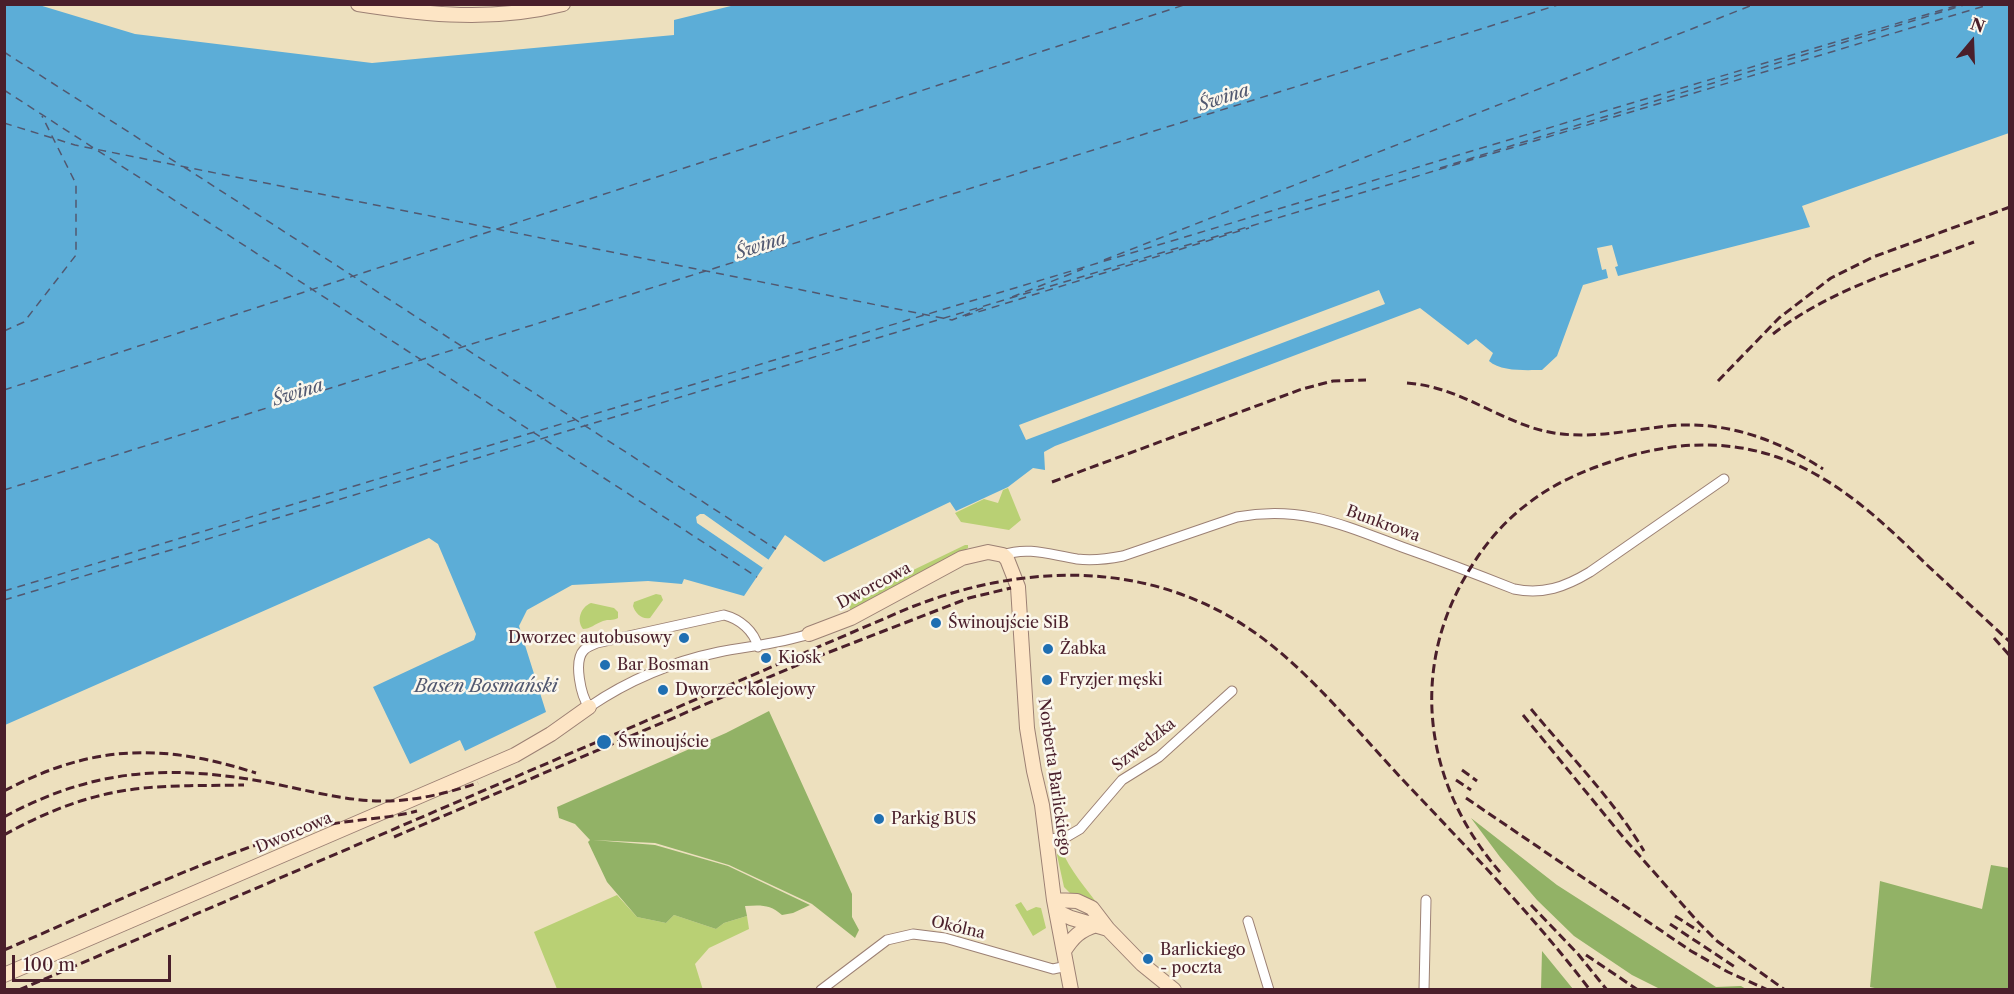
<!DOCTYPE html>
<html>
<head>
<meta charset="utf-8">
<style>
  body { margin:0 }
  #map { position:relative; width:2014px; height:994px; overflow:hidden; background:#ede0be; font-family:"Libre Caslon Text",serif }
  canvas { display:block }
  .frame { position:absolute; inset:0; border:6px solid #4a1f2b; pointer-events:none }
  .north { position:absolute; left:1942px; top:12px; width:60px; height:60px; -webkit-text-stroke:4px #fbf7ec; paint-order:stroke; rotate:19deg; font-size:16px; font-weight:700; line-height:24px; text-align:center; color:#4a1f2b }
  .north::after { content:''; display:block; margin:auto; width:21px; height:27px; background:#4a1f2b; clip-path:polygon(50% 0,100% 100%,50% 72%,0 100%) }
  .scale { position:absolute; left:12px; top:955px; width:159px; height:27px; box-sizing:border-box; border:3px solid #4a1f2b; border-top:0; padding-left:8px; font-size:18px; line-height:21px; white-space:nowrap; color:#4a1f2b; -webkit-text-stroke:4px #fbf7ec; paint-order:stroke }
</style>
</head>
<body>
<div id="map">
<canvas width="2014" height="994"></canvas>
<div class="frame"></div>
<div class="north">N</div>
<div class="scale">100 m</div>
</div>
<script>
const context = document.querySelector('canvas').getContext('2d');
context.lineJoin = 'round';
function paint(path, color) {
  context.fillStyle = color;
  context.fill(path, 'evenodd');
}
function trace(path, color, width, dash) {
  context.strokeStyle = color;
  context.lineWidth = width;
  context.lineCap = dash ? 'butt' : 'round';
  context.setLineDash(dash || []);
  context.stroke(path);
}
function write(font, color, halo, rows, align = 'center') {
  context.font = font + ' "Libre Caslon Text",serif';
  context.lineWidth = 5;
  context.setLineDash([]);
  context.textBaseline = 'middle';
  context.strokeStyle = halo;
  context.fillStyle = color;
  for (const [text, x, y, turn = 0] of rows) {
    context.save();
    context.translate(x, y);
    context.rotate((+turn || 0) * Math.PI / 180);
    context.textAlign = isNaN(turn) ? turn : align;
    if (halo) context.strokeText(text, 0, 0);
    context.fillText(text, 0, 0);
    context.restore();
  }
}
paint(new Path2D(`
  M1008,488L1021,520L1009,530L961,522L955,513L984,499L998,503L1003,490Z
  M965,545H968V548L851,611L847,602Z
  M656,594L661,595L663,600L650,618C642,620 635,613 633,606L634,602Z
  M591,603L614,608L618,612V618C612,621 609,619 603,621C595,624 590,629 583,629C576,620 581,607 591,603Z
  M1061,848C1069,870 1088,890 1101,909L1088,899L1071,894L1064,887L1057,855Z
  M617,895L637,917L666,923L674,915L716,929L724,923L747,916L749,929L709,948L695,964L703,990L557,989L534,932Z
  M1021,902L1027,911L1036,907L1041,908L1046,928L1033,936L1015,905Z`), '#b9d074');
paint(new Path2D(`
  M769,711L852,894V917L859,930L855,938L812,904L729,865L655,843L593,840L655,845L728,866L810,905L793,913L782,915C770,904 760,905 745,906L747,916L724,923L716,929L674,915L666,923L637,917L607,882L588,842L590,840L575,824L559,818L557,807L726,733Z
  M1471,818L1557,885L1716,987L1741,986L1746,989H1660L1632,975L1574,936L1537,900L1500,857Z
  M1991,865L2009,868V989L1884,990L1870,987L1880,881L1982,909Z
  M1542,951L1573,989H1541Z`), '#92b266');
paint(new Path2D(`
  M739,4L758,6L766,4L2009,5V133L1802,206L1810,227L1618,276L1615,267L1618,266L1612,245L1597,248L1602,270L1606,269L1608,278L1583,285L1557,356L1542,370C1527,370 1501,372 1489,361L1493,353L1476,339L1468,345L1420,308L1055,446L1044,452L1045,470L1033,468L1008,487L956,511L950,502L824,562L785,535L744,596L684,579L682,584L648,581L572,585L527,610L519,626L546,712L465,751L460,740L410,764L373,687L474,640L476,634L438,544L429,538L5,725L4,5H39L135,34L372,63L674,35V20Z`), '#5cadd7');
paint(new Path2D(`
  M1379,290L1385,304L1026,440L1019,425Z
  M700,514H704L769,560L763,568L697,523L696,517Z`), '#ede0be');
trace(new Path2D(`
  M4,52L180,165
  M4,90L757,577
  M4,123L75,145L952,320L988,306
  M184,167L776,549
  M1440,168L1967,4
  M1104,260L1755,4
  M1012,297L1083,269
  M965,316L1249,228
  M4,331L24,322L76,255V184L42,116
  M4,390L1187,4
  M4,490L1561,4
  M4,591L1962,4
  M4,600L1991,4`), '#515870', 1.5, [8, 6]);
const street = new Path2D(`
  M1003,555C1028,546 1051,555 1077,559C1093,561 1108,559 1123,556L1237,517C1301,505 1343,525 1402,547C1439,560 1476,574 1514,589C1543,595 1565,587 1590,572L1724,479
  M758,647C754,631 740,619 724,615L597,643C592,645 587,647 584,650C573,661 581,696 589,707C630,679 671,662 719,652C749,646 779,644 809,634
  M1046,840L1068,836L1080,829L1122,780L1159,757L1232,691
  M1248,921L1269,990
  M821,990L887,940L913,934L945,938L1053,969L1067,966
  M1424,990L1426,900`);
const secondary = new Path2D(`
  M358,4C428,15 493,22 563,4
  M809,634L851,618L962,558L988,552L1003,555L1007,559L1018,587L1027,728L1034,771L1042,805L1054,900L1071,990
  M1054,900L1077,901L1092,908L1108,929L1142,964L1174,990
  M1056,911L1071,918L1108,929
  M1064,951C1073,937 1080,930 1096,925
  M4,975L515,755L551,734L589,707`);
trace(street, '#9c8074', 11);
trace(secondary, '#9c8074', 16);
trace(street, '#fff', 9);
trace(secondary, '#fde5c5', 14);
trace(new Path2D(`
  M1773,334C1832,288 1905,268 1974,242
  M1718,381L1779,318L1831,278L1873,257L2010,207
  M1407,383C1463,387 1501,424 1554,433C1592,439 1630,430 1668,426C1723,420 1777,439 1823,469
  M1052,482L1302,389L1333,381L1366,380
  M1994,638L2010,656
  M1531,709C1569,755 1613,799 1644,851
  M1523,715L1623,837L1698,922L1717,941L1785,990
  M1462,770L1477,781
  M1456,780L1471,790
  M4,791C93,744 162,743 256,773
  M1466,798L1691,951L1728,972L1768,990
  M4,817C83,774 153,765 241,778C286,784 330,799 376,801C411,802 445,794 478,783
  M4,835C38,816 73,801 111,793C154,784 200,786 244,785
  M394,837L814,658L969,598L1011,588
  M1500,872C1425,786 1408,671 1468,572C1484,545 1504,521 1530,502C1555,483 1583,471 1613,461C1667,443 1722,438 1777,457C1836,477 1883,522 1927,565C1955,591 1982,616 2010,642
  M1531,905L1578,954L1607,990
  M1675,916L1700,932
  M1670,924L1735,967
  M4,950C101,909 200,860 300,831C339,819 379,821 417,811
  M1586,955L1638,990
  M19,990L909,608C1030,560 1163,559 1270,644C1319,683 1360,734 1403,780C1467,848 1533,915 1590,990`), '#4a1f2b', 3, [9, 4.5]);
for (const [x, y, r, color] of [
  [936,623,6,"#1f6fb2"],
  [684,638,6,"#1f6fb2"],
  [1048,649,6,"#1f6fb2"],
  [766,658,6,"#1f6fb2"],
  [605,665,6,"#1f6fb2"],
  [1047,680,6,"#1f6fb2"],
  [663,690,6,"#1f6fb2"],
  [604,742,8,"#1f6fb2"],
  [879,819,6,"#1f6fb2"],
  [1148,959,6,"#1f6fb2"]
]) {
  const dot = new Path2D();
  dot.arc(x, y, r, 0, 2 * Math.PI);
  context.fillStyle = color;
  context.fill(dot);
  trace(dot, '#fbf7ec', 2);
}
write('16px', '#4a1f2b', '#fbf7ec', [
  ["Bunkrowa",1383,524,20],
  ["Dworcowa",874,586,-28],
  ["Szwedzka",1144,745,-38],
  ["Norberta Barlickiego",1054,777,82],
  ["Dworcowa",294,833,-23],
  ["Okólna",958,928,13]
]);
write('16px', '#4a1f2b', '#fbf7ec', [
  ["Świnoujście SiB",948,623],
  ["Dworzec autobusowy",672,638,"right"],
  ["Żabka",1060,649],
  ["Kiosk",778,658],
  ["Bar Bosman",617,665],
  ["Fryzjer męski",1059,680],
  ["Dworzec kolejowy",675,690],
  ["Świnoujście",618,742],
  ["Parkig BUS",891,819],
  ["Barlickiego",1160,950],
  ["- poczta",1160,968]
], 'left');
write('italic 18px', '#515870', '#fbf7ec', [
  ["Świna",1224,98,-18],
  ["Świna",761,246,-18],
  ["Świna",298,393,-18],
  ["Basen Bosmański",486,687]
]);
</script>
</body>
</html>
